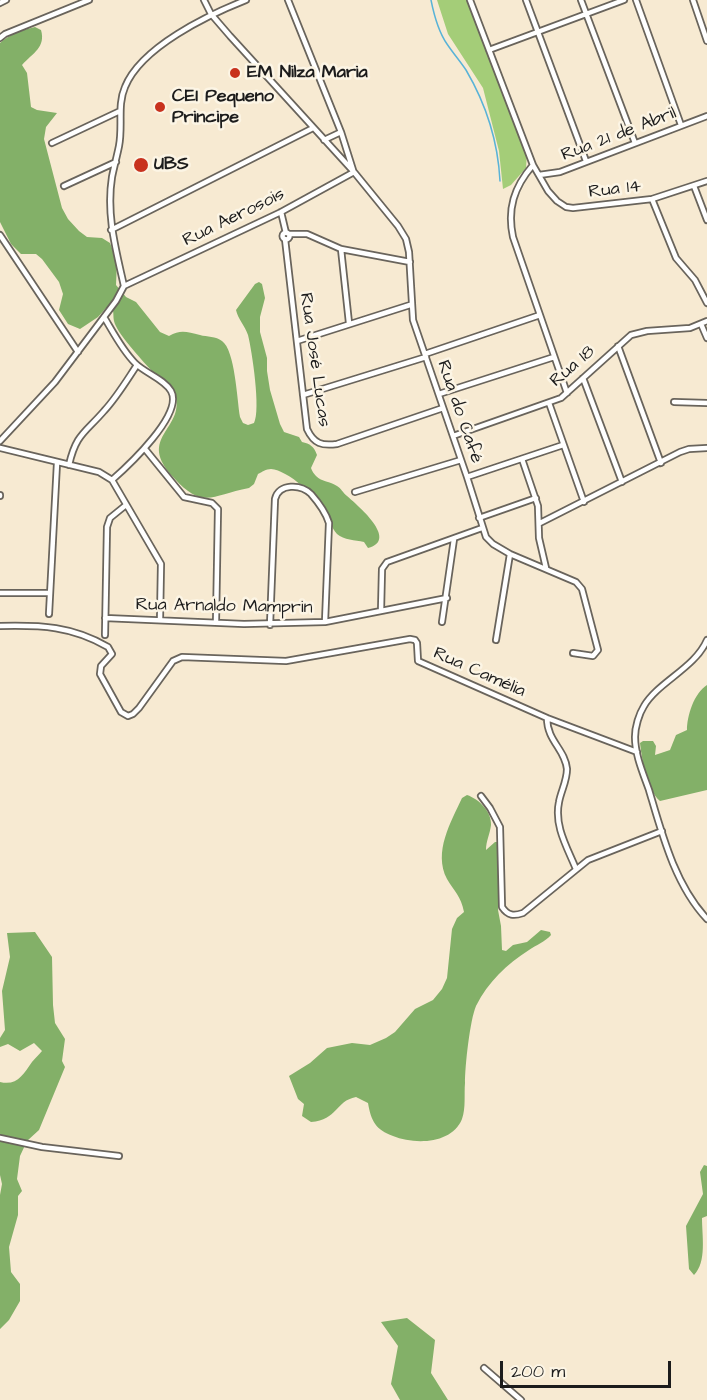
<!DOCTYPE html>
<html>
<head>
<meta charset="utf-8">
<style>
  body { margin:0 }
  #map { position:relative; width:707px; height:1400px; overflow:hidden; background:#f7ead2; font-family:"Architects Daughter",sans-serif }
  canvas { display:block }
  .scale { position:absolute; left:500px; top:1361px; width:171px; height:27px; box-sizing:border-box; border:3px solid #1c1c1c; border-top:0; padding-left:8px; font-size:18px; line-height:21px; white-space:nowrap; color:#1c1c1c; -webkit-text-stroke:4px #fcf5e5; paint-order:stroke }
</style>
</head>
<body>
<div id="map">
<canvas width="707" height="1400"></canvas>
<div class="scale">200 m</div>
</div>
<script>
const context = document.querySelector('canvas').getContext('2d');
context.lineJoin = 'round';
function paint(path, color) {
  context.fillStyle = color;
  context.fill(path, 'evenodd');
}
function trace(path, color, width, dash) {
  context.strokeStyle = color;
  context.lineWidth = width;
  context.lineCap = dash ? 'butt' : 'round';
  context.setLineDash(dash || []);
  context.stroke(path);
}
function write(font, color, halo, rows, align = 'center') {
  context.font = font + ' "Architects Daughter",sans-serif';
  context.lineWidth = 5;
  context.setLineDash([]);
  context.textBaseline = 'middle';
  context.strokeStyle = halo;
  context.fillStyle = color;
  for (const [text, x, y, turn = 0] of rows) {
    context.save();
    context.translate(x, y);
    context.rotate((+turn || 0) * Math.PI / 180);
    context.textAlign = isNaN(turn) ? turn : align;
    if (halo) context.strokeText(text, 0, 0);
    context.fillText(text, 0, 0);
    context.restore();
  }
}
paint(new Path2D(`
  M437,0H468L527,152L526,168L511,185L503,189L499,151L483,88L448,34Z`), '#a4cd78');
paint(new Path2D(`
  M35,27L41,30C46,47 33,53 22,65L27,73L31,107L37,110L57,113L46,127L44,139L62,208L68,219L79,231L87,237L102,238L110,243L117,261L116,285L126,297L136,302L160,332L169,336C181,329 187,332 200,335C207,337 216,336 222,341C235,350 237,399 240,417L243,423L248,425L254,423C261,410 252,351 248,335C245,326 238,319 236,310L255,284L259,282L262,284L265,298L260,317V332L267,358V371L270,390L280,424L284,432L299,437L302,442C310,444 314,446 317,455L311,468C312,471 314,474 316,476C322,482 330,481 337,486C341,488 343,493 347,496C356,504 400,540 368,548L364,542C355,540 344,540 337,534C331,528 330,519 326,512C318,498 288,470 271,469C266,469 262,472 258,474L254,484L249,488C212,495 203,510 174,478C135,437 186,429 175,395C172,383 158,377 150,369C142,360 116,332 114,321C113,316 114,312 112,307L106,308L98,317L80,329L68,324L59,310L63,294L59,282L42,259L36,254H21L11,244L0,222V43C10,34 22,30 35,27Z
  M707,685V790L660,801C647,790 642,760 640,743L643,741H653L656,746L655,755L670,750L676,735L687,730C687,716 694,693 707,685Z
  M467,795C479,799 492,812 491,825C490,834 486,841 486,850L495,842H497L499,846L498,910L501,926L502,950L506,951L513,945L527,942L541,930L550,932L551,935C545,942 536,945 529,950C507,964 488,982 476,1006C470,1020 465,1066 465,1083C464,1094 466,1108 462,1119C452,1144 415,1145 393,1136C376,1130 371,1121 368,1103L356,1097C335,1101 338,1120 311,1122L302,1116L304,1104L298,1099L289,1076L310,1063L327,1048L352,1043L370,1045L386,1038L395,1032L415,1009L433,1000L442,989L447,978L452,929L457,918L464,912C461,896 454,891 447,879C433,852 451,822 462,798Z
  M35,932L52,957L53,1005L55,1023L65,1039L62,1061L65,1067L39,1130L27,1141L20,1156L17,1179L22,1191L18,1196V1215L9,1247L11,1272L20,1284V1301L9,1320L0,1329V1195L2,1184L0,1175V1082C17,1086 23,1075 32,1062C35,1058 39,1055 42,1051L34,1043L20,1051L8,1044L0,1047V1038L5,1030L2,991L10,957L7,933Z
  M704,1165L707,1166V1216L702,1218C702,1236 707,1262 694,1275L689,1269L686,1226L703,1194L700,1172Z
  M407,1318L435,1340L431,1373L448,1400H400L391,1384L398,1346L381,1322Z`), '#83b068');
trace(new Path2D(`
  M431,0C434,15 438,31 447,44C453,53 460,61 466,70C486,104 498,142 500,181`), '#59b3d7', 1.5);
const street = new Path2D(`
  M204,0L211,14L230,36L354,172L398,226L406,239L409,252L413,320L467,477L486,537L493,544L510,554L576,582L582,589L598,650L593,656L573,653
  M288,0L341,132L353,170
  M470,0L533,165L548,191L557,201L566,207L573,208L652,199L707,181
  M526,0L586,161
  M581,0L635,143
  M636,0L681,125
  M693,0L707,41
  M0,3L6,0
  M0,38L5,34L89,0
  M489,50L624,0
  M324,140L341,132
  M52,143L120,111
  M533,165C514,187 507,209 513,237L567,393
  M539,175L560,172L707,116
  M64,186L116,162
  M694,186L707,220
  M652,199L676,258L695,280L707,303
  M281,212L286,233
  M111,230L313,128
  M282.5 236a3.5 3.5 0 1 1 7 0a3.5 3.5 0 1 1-7 0Z
  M289,234H307L341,249L410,262
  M0,235L78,352
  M285,239L307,429C314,444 322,446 337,444L443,408
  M341,249L349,323
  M124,286L281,212L354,172
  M104,317C113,332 122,350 135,363C145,373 164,379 171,391C184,414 128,466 112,480
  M701,324L707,338
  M297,341L410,305
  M618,346L661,463
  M425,354L540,315
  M583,378L622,482
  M439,394L554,357
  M303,395L426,357
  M674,402L707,403
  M549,403L584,502
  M453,436L561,398L631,335L647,331L690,328L707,321
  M0,441L55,382L116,301L124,286C116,250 106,215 112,177C114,167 117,156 119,146C123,126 117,105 125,87C141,47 208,15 246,0
  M0,448L99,472L112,480L161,564L160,620
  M145,449L184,497L212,503L218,509L216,622
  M522,459L538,506L539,538L546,568
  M69,465C76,434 85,433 104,411C117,397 127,380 137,365
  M467,477L563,445
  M355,492L461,460
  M0,495V496
  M479,518L536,498
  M540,523L680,452L689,449L707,448
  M0,593H49
  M381,611L382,569L387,562L482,528
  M49,614L57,463
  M105,618L244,624L325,622L447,598
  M442,622L454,539
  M270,625L275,499C279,483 301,484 311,494C318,502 326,513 329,523L325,622
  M0,626C41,625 72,626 108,647L112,654L101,666L100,674L121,712L128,716L133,714L139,708L173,661L182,657L286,661L410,639L415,640L417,643L418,661L547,718L637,752
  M105,635L107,527L110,518L126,505
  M496,640L510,554
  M707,640C695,668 658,682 644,706C639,714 635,727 635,737C635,755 643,773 649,790C662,834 675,885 707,919
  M547,718C547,741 565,749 567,769C567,781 561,791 559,802C554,826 567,847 576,869
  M481,796L490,808L500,827L502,907C508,916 514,916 523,913L588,860L662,831
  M0,1138L42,1147L119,1156
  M484,1368L521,1400`);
trace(street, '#69645c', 8);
trace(street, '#fff', 4.5);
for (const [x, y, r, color] of [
  [235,73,6,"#c8321e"],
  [160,107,6,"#c8321e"],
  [141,165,8,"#c8321e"]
]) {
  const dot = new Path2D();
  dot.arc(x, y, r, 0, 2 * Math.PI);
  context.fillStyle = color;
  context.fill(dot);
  trace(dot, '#fcf5e5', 2);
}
write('bold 18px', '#1c1c1c', '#fcf5e5', [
  ["EM Nilza Maria",247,73],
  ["CEI Pequeno",172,97],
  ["Principe",172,118],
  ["UBS",154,165]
], 'left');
write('18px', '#1c1c1c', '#fcf5e5', [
  ["Rua 21 de Abril",619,135,-21],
  ["Rua 14",615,190,-7],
  ["Rua Aerosois",234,218,-26],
  ["Rua José Lucas",314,360,82],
  ["Rua 18",573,367,-41],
  ["Rua do Café",459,412,71],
  ["Rua Arnaldo Mamprin",224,607,1],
  ["Rua Camélia",479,673,24]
]);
</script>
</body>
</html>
